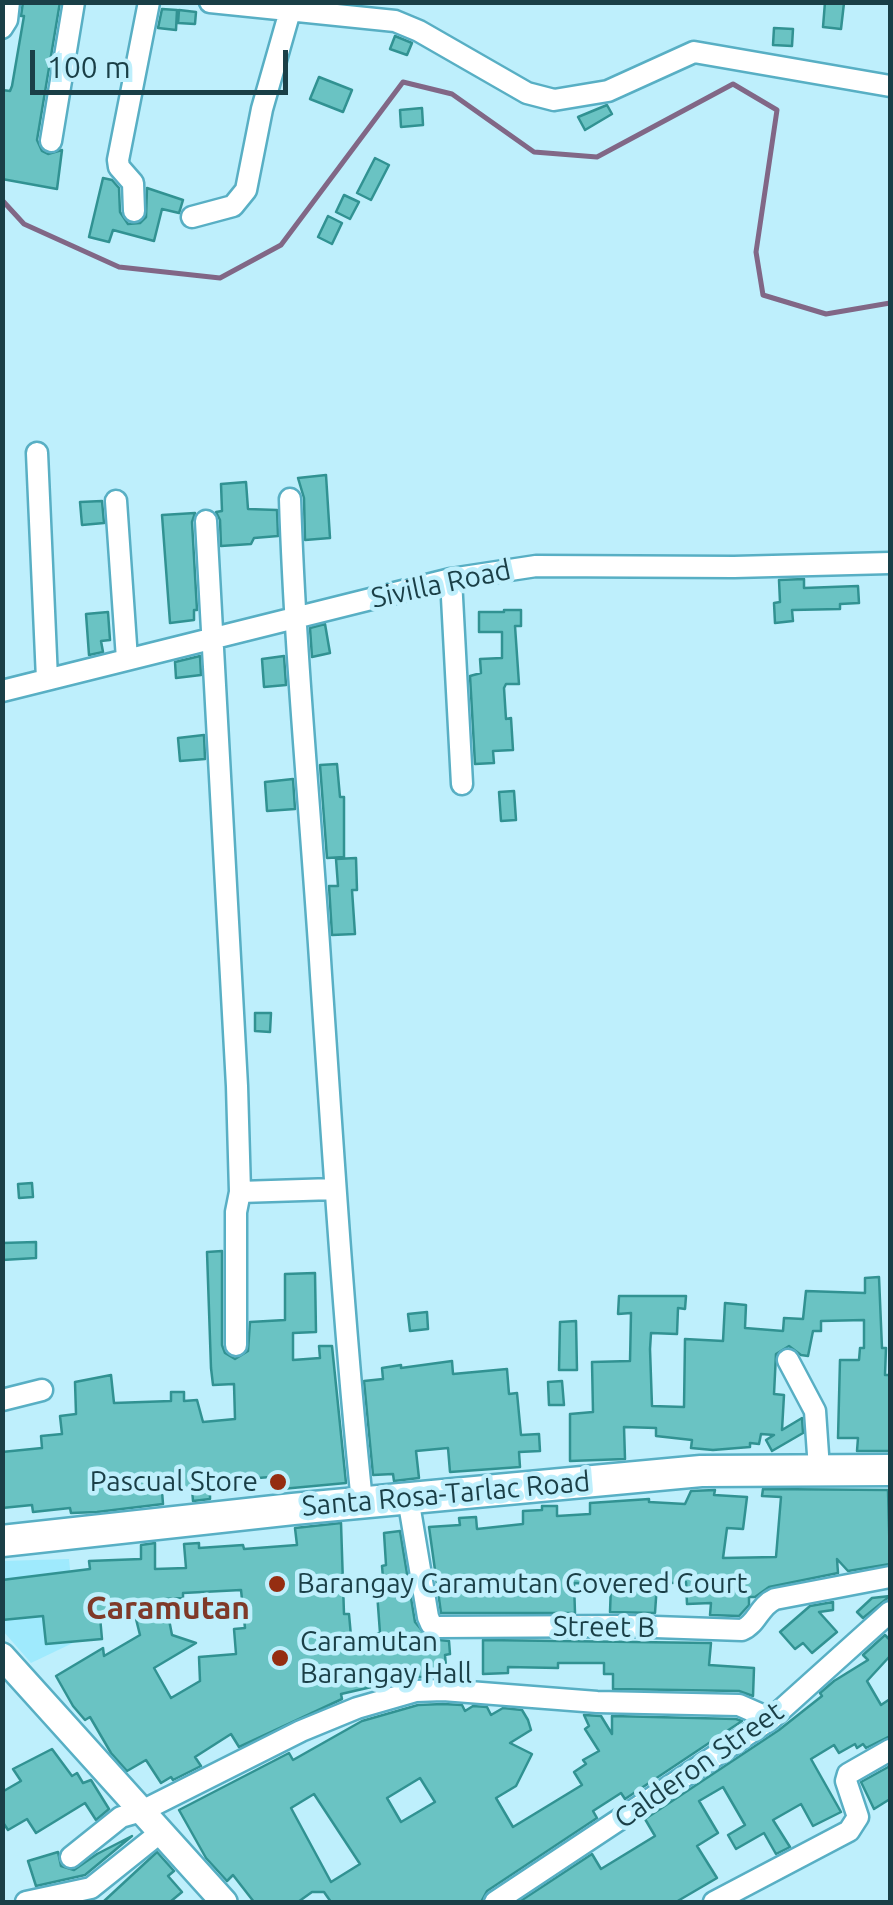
<!DOCTYPE html>
<html>
<head>
<meta charset="utf-8">
<style>
  body { margin:0 }
  #map { position:relative; width:893px; height:1905px; overflow:hidden; background:#beeffc; font-family:Ubuntu,sans-serif }
  canvas { display:block }
  .frame { position:absolute; inset:0; border:5px solid #1a3f47; pointer-events:none }
  .scale { position:absolute; left:30px; top:50px; width:258px; height:45px; box-sizing:border-box; border:5px solid #1a3f47; border-top:0; padding-left:12px; font-size:30px; line-height:35px; white-space:nowrap; color:#1a3f47; -webkit-text-stroke:8px #beeffc; paint-order:stroke }
</style>
</head>
<body>
<div id="map">
<canvas width="893" height="1905"></canvas>
<div class="frame"></div>
<div class="scale">100 m</div>
</div>
<script>
const context = document.querySelector('canvas').getContext('2d');
context.lineJoin = 'round';
function paint(path, color) {
  context.fillStyle = color;
  context.fill(path, 'evenodd');
}
function trace(path, color, width, dash) {
  context.strokeStyle = color;
  context.lineWidth = width;
  context.lineCap = dash ? 'butt' : 'round';
  context.setLineDash(dash || []);
  context.stroke(path);
}
function write(font, color, halo, rows, align = 'center') {
  context.font = font + ' Ubuntu,sans-serif';
  context.lineWidth = 9;
  context.setLineDash([]);
  context.textBaseline = 'middle';
  context.strokeStyle = halo;
  context.fillStyle = color;
  for (const [text, x, y, turn = 0] of rows) {
    context.save();
    context.translate(x, y);
    context.rotate((+turn || 0) * Math.PI / 180);
    context.textAlign = isNaN(turn) ? turn : align;
    if (halo) context.strokeText(text, 0, 0);
    context.fillText(text, 0, 0);
    context.restore();
  }
}
paint(new Path2D(`
  M69,1559L77,1641L31,1663L3,1631L2,1561Z`), '#9feafd');
trace(new Path2D(`
  M2,200L24,224L119,267L220,278L281,245L403,82L452,94L534,152L597,157L733,84L777,110L756,252L763,295L826,314L890,303`), '#816786', 5);
const building = new Path2D(`
  M23,2H60L37,140L42,151L48,154L62,150L57,189L2,179V90L10,91L12,86L24,16H21Z
  M825,2L844,3L841,29L823,27Z
  M162,9L177,10L176,30L158,28Z
  M179,10L196,12L195,24L178,23Z
  M774,28L793,29L792,46L773,45Z
  M395,36L412,43L407,55L390,49Z
  M319,77L352,90L343,112L310,99Z
  M607,105L612,114L585,130L578,117Z
  M422,108L423,125L401,127L400,110Z
  M375,158L389,165L371,200L357,193Z
  M103,178L112,180L119,188L120,212L128,224L140,223L146,217L147,188L183,200L180,210L179,213L162,209L154,241L113,230L109,242L89,237Z
  M344,195L359,202L350,219L336,212Z
  M328,216L342,223L332,244L318,237Z
  M326,475L330,538L305,540L304,498L298,478Z
  M246,482L248,509L277,510L278,536L254,538L251,544L221,546L220,520L216,512L222,511L221,484Z
  M102,501L104,523L82,525L80,502Z
  M195,513L192,522L197,610H194V620L170,623L162,515Z
  M804,579V588L858,586L859,603L840,604V609L792,610L793,621L775,623L774,603L780,602L779,580Z
  M504,610H521V626H515L519,684H506L504,688L506,719L511,718L513,750L493,751L494,763L475,764L470,676L481,673L480,659L502,658V632H479V612H504Z
  M108,612L110,640L101,641L103,652L89,655L86,614Z
  M325,624L330,653L312,657L310,628Z
  M200,656L201,675L176,678L175,662Z
  M284,656L286,685L264,687L262,659Z
  M204,735L205,759L180,761L178,738Z
  M337,764L340,797H344V857L327,858L320,765Z
  M293,779L295,809L267,811L265,782Z
  M514,791L516,820L501,821L499,792Z
  M356,858L357,890H352L355,934L332,935L329,886H338L336,859Z
  M255,1013H271L270,1032L255,1031Z
  M32,1183L33,1197L19,1198L18,1184Z
  M36,1242V1258L2,1260V1243Z
  M222,1251V1345L225,1353L235,1359L248,1351L250,1322L285,1320V1274L315,1273L316,1332L293,1333V1360L320,1358L319,1346H332L346,1483L271,1490L270,1477L234,1480V1487L210,1489V1499L193,1501L192,1489L162,1491L163,1504L97,1512L71,1513L70,1508L33,1512L32,1505L2,1508V1452L42,1448L41,1436L62,1434L60,1416L76,1414L75,1382L111,1375L114,1403L171,1401V1392H184V1401L197,1400L203,1422L235,1419L234,1384L213,1385L211,1368L207,1252Z
  M879,1277L882,1348H886L885,1375H890V1451H857L858,1438H838L840,1360H859L860,1348H864V1320L821,1321V1331H813L808,1356L801,1355L789,1346L776,1354L774,1394L784,1395L782,1430L802,1418L803,1433L772,1451L766,1440L774,1435L761,1434L759,1444L750,1443V1447L713,1450L691,1448L692,1440L656,1436V1428L624,1427L625,1459L570,1461V1414L593,1412L592,1362L630,1361L631,1313L618,1314L619,1296H686L685,1309L678,1308L677,1334L651,1333L650,1349L652,1406L684,1407L685,1339L723,1341L725,1303L746,1305L745,1328L783,1331L784,1318L803,1319L806,1291L865,1293V1278Z
  M427,1312L428,1329L410,1331L408,1314Z
  M576,1321L577,1370H559L560,1322Z
  M452,1361L453,1374L507,1369L509,1394L517,1393L521,1435L539,1434L540,1451L519,1452L520,1467L450,1472L448,1448L416,1451L419,1478L394,1481L393,1474L373,1475L364,1381L383,1379L382,1368L401,1365V1368Z
  M562,1381L564,1405H549L548,1382Z
  M763,1489L888,1490L890,1564L848,1571L837,1559L838,1573L769,1587L755,1597H749V1605L739,1616L710,1615L711,1603L687,1604L686,1582L657,1584L655,1613L610,1612L611,1584L574,1583L575,1613H441L429,1527L460,1525L459,1518L476,1517L477,1529L523,1524V1511L542,1510V1506H557V1516L590,1514V1503L649,1499V1502L685,1504L691,1491L715,1490L714,1495L747,1497L743,1529L727,1528L723,1558L776,1557L781,1497L762,1496Z
  M341,1523L344,1614H349L351,1636L380,1633L376,1579L383,1578L382,1566L386,1565L384,1533L400,1531L415,1622L429,1639L449,1641L450,1654L445,1655L447,1677H415L341,1694L342,1699L239,1747L231,1734L195,1757L201,1766L173,1780L171,1777L161,1783L146,1760L127,1771L111,1753L90,1717L85,1720L73,1706L56,1676L103,1648L104,1656L140,1635L135,1615L100,1617L102,1639L46,1644L43,1616L2,1620V1580L90,1569L89,1561L141,1559V1545L155,1543V1569L186,1568L184,1544L199,1543V1548L243,1545L244,1549L297,1545L295,1528ZM241,1590L245,1628L234,1629L236,1654L199,1657L200,1681L171,1698L154,1668L196,1643L172,1635L165,1599L183,1598V1593Z
  M890,1596L863,1618L857,1612L872,1598Z
  M833,1602V1610L819,1612L837,1632L812,1653L803,1643L795,1649L780,1632L810,1606Z
  M885,1635L890,1640V1656L867,1681L881,1705L890,1699V1736L866,1748L863,1744L857,1748L855,1744L839,1753L834,1745L811,1759L841,1812L813,1826L801,1804L773,1820L790,1847L776,1854L764,1833L736,1849L728,1835L745,1825L723,1787L699,1801L718,1833L697,1846L717,1878L676,1902H519L592,1854L601,1869L655,1836L645,1819L779,1730L822,1696L820,1693L834,1681L868,1660L863,1655Z
  M483,1640L711,1643L709,1665L754,1668L753,1696L739,1691L613,1689V1674H604V1663H558V1668L508,1667V1673L483,1674Z
  M443,1704L462,1705L465,1711L473,1706L487,1707L491,1715L503,1708L522,1710L528,1720L531,1730L510,1743L532,1754L516,1786L496,1798L513,1827L582,1785L574,1772L586,1764L583,1760L599,1751L585,1729L589,1726L584,1715L601,1716L612,1734V1716L736,1719L742,1721L625,1799L621,1793L593,1811L597,1818L487,1891L481,1902H331L324,1892H312L298,1902H254L233,1875L227,1881L206,1858L179,1810L289,1753L293,1760L362,1721L418,1705ZM420,1778L435,1802L401,1822L387,1798ZM314,1794L360,1864L331,1882L291,1808Z
  M52,1749L72,1776L77,1773L83,1783L91,1780L109,1809L96,1820L85,1803L36,1833L27,1819L8,1830L2,1821V1792L21,1781L13,1769Z
  M890,1766V1799L874,1809L861,1782Z
  M132,1836L85,1875L36,1886L28,1861L58,1852L61,1866L74,1870L97,1854Z
  M157,1852L174,1871L168,1876L182,1892L170,1902H103Z`);
paint(building, '#6ac3c3');
trace(building, '#319292', 2.5);
const minor = new Path2D(`
  M210,2L395,21L419,31L527,93L554,100L608,91L694,52L890,86
  M2,28L7,20L9,2
  M51,141L74,2
  M134,211L133,183L119,167L118,160L149,2
  M192,217L233,206L246,190L262,109L290,11
  M37,453L47,679
  M290,499C295,658 311,816 321,975C333,1151 344,1327 362,1502
  M116,501L127,659
  M206,521L237,1086L240,1192
  M451,579L462,784
  M2,691L451,579L536,566L734,567L890,563
  M236,1345V1212L240,1192L334,1189
  M788,1360L815,1411L819,1469
  M2,1400L42,1390
  M408,1498L428,1617L431,1624L436,1627L626,1626L742,1630C757,1624 759,1606 775,1599L890,1577
  M71,1857L121,1817L142,1811L301,1731L357,1708L416,1691L443,1690L597,1702L739,1705L771,1719
  M26,1902L91,1888L161,1832
  M495,1902L771,1719L890,1612
  M714,1902L849,1831L858,1817L846,1781L848,1774L890,1750`);
const major = new Path2D(`
  M2,1656L224,1902`);
const highway = new Path2D(`
  M2,1541L293,1509L701,1471L890,1470`);
trace(minor, '#58afc4', 25);
trace(major, '#58afc4', 30);
trace(highway, '#58afc4', 35);
trace(minor, '#fff', 20);
trace(major, '#fff', 25);
trace(highway, '#fff', 30);
for (const [x, y, r, color] of [
  [278,1482,10,"#952d11"],
  [277,1584,10,"#952d11"],
  [280,1658,10,"#952d11"]
]) {
  const dot = new Path2D();
  dot.arc(x, y, r, 0, 2 * Math.PI);
  context.fillStyle = color;
  context.fill(dot);
  trace(dot, '#beeffc', 4);
}
write('28px', '#1a3f47', '#beeffc', [
  ["Sivilla Road",441,584,-12],
  ["Santa Rosa-Tarlac Road",446,1494,-5],
  ["Street B",604,1627,1],
  ["Calderon Street",699,1765,-35]
]);
write('28px', '#1a3f47', '#beeffc', [
  ["Pascual Store",258,1482,"right"],
  ["Barangay Caramutan Covered Court",297,1584],
  ["Caramutan",300,1642],
  ["Barangay Hall",300,1674]
], 'left');
write('bold 32px', '#7f3a29', '#beeffc', [
  ["Caramutan",168,1608]
]);
</script>
</body>
</html>
